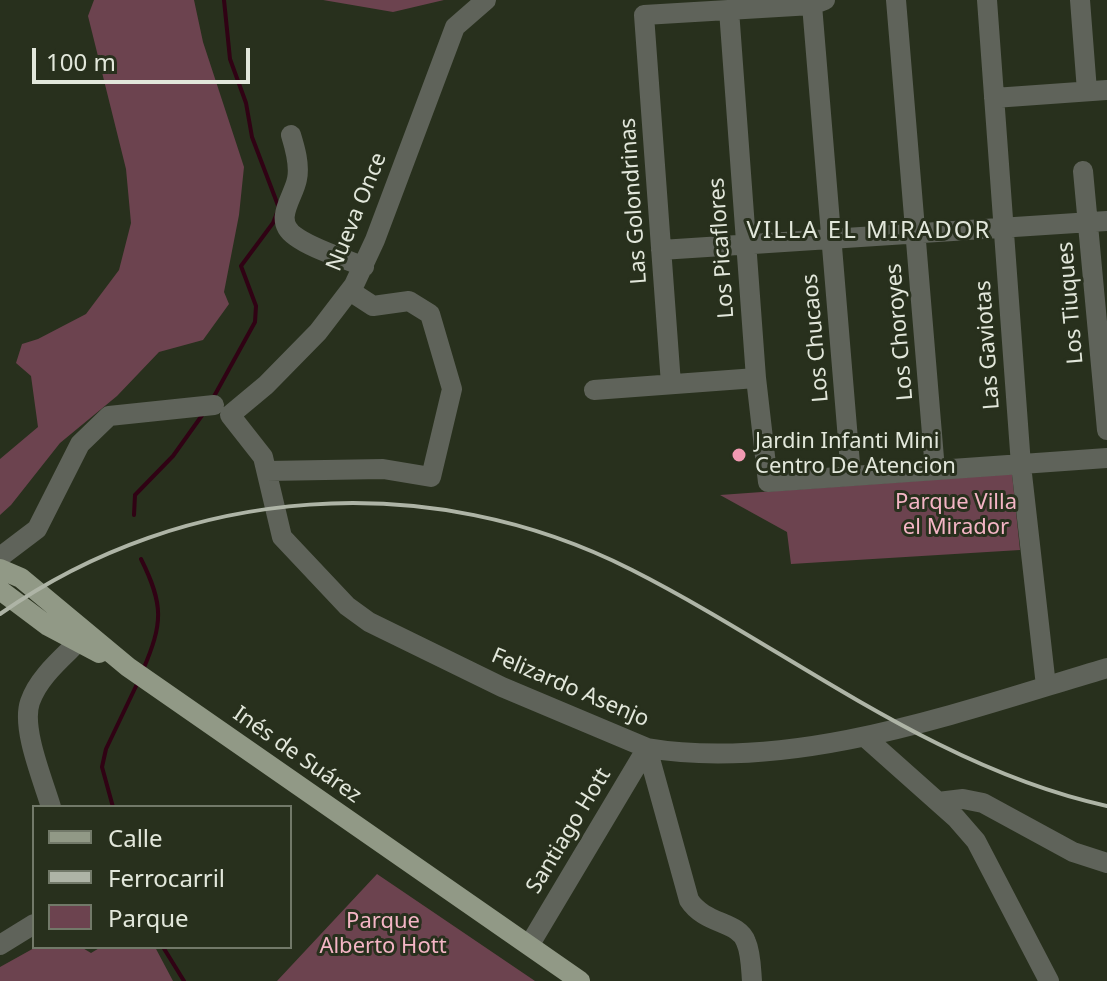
<!DOCTYPE html>
<html>
<head>
<meta charset="utf-8">
<style>
  body { margin:0 }
  #map { position:relative; width:1107px; height:981px; overflow:hidden; background:#28301d; font-family:"Noto Sans",sans-serif }
  canvas { display:block }
  .legend { position:absolute; left:32px; top:805px; width:260px; height:144px; box-sizing:border-box; background:#28301d; border:2px solid #727969; margin:0; padding:10px 14px; list-style:none; font-size:24px; color:#e2e7db }
  .legend li { display:flex; align-items:center; gap:16px; height:40px }
  .legend b { width:40px; border:2px solid #727969 }
  .scale { position:absolute; left:32px; top:48px; width:218px; height:36px; box-sizing:border-box; border:4px solid #e2e7db; border-top:0; padding-left:10px; font-size:24px; line-height:28px; white-space:nowrap; color:#e2e7db; -webkit-text-stroke:6px #28301d; paint-order:stroke }
</style>
</head>
<body>
<div id="map">
<canvas width="1107" height="981"></canvas>
<ul class="legend">
<li><b style="height:10px;background:#919986"></b>Calle</li>
<li><b style="height:10px;background:#aeb4a6"></b>Ferrocarril</li>
<li><b style="height:22px;background:#6c434f"></b>Parque</li>
</ul>
<div class="scale">100 m</div>
</div>
<script>
const context = document.querySelector('canvas').getContext('2d');
context.lineJoin = 'round';
function paint(path, color) {
  context.fillStyle = color;
  context.fill(path, 'evenodd');
}
function trace(path, color, width, dash) {
  context.strokeStyle = color;
  context.lineWidth = width;
  context.lineCap = dash ? 'butt' : 'round';
  context.setLineDash(dash || []);
  context.stroke(path);
}
function write(font, color, halo, rows, align = 'center') {
  context.font = font + ' "Noto Sans",sans-serif';
  context.lineWidth = 6;
  context.setLineDash([]);
  context.textBaseline = 'middle';
  context.strokeStyle = halo;
  context.fillStyle = color;
  for (const [text, x, y, turn = 0] of rows) {
    context.save();
    context.translate(x, y);
    context.rotate((+turn || 0) * Math.PI / 180);
    context.textAlign = isNaN(turn) ? turn : align;
    if (halo) context.strokeText(text, 0, 0);
    context.fillText(text, 0, 0);
    context.restore();
  }
}
paint(new Path2D(`
  M94,0H194L203,42L244,167L239,215L224,292L229,304L203,340L159,352L117,396L60,443L11,505L0,515V459L38,427L31,376L16,363L22,344L38,339L86,314L119,270L131,223L126,169L88,16Z
  M323,0H444L393,12Z
  M1012,474L1020,550L791,564L787,532L720,495Z
  M377,874L535,981H277Z
  M36,947H81L91,953L101,947H155L173,981H0V967Z`), '#6c434f');
trace(new Path2D(`
  M212,400L255,322L256,306L241,266L273,223L279,208L252,137L246,103L230,59L224,0
  M134,515L135,495L173,456L203,414
  M141,559C164,605 163,623 143,670
  M113,807L102,767L106,749L138,682
  M163,947L184,981`), '#300214', 4);
trace(new Path2D(`
  M486,0L455,27L375,240L354,285L318,332L266,385L230,415L263,457L282,537L347,606L369,622L502,687L647,748C795,773 965,710 1107,668
  M896,0L935,470
  M987,0L1021,465L1046,686
  M1080,0L1087,91
  M812,5L851,476
  M729,10L756,378L768,482L1107,458
  M994,98L1107,90
  M291,135C295,148 300,165 297,179C294,197 272,220 295,236C312,249 344,258 364,267
  M1083,171L1107,430
  M661,250L1107,221
  M671,384L644,15L812,5L825,0
  M594,390L756,378
  M267,471L383,469L431,477L452,389L430,314L409,301L373,306L350,291
  M0,557L37,529L80,444L109,416L214,405
  M865,737L956,818L976,841L1049,981
  M647,748L689,900C705,925 739,921 746,942C751,953 751,969 752,981
  M938,802L963,799L983,803L1073,852L1107,863
  M51,807C43,780 21,728 30,702C38,678 61,659 78,642
  M533,939L647,748
  M0,945L34,924`), '#5f635a', 20);
trace(new Path2D(`
  M0,569L21,578L128,667L580,981
  M0,590L48,626L99,653`), '#919986', 20);
trace(new Path2D(`
  M0,614C185,484 430,467 632,570C788,649 933,768 1107,806`), '#aeb4a6', 4);
for (const [x, y, r, color] of [
  [739,455,8,"#f19ab2"]
]) {
  const dot = new Path2D();
  dot.arc(x, y, r, 0, 2 * Math.PI);
  context.fillStyle = color;
  context.fill(dot);
  trace(dot, '#28301d', 3);
}
write('22px', '#e2e7db', '#28301d', [
  ["Las Golondrinas",634,201,-94],
  ["Nueva Once",357,212,-68],
  ["Los Picaflores",722,248,-94],
  ["Los Tiuques",1071,303,-95],
  ["Los Choroyes",900,332,-95],
  ["Los Chucaos",816,338,-95],
  ["Las Gaviotas",988,345,-94],
  ["Felizardo Asenjo",570,688,23],
  ["Inés de Suárez",297,755,35],
  ["Santiago Hott",569,831,-59]
]);
write('22px', '#e2e7db', '#28301d', [
  ["Jardin Infanti Mini",755,442],
  ["Centro De Atencion",755,467]
], 'left');
write('22px', '#f4b5c5', '#28301d', [
  ["Parque Villa",956,503],
  ["el Mirador",956,528],
  ["Parque",383,922],
  ["Alberto Hott",383,947]
]);
context.letterSpacing = '2px';
write('24px', '#e2e7db', '#28301d', [
  ["VILLA EL MIRADOR",869,231]
]);
context.letterSpacing = '0px';
</script>
</body>
</html>
